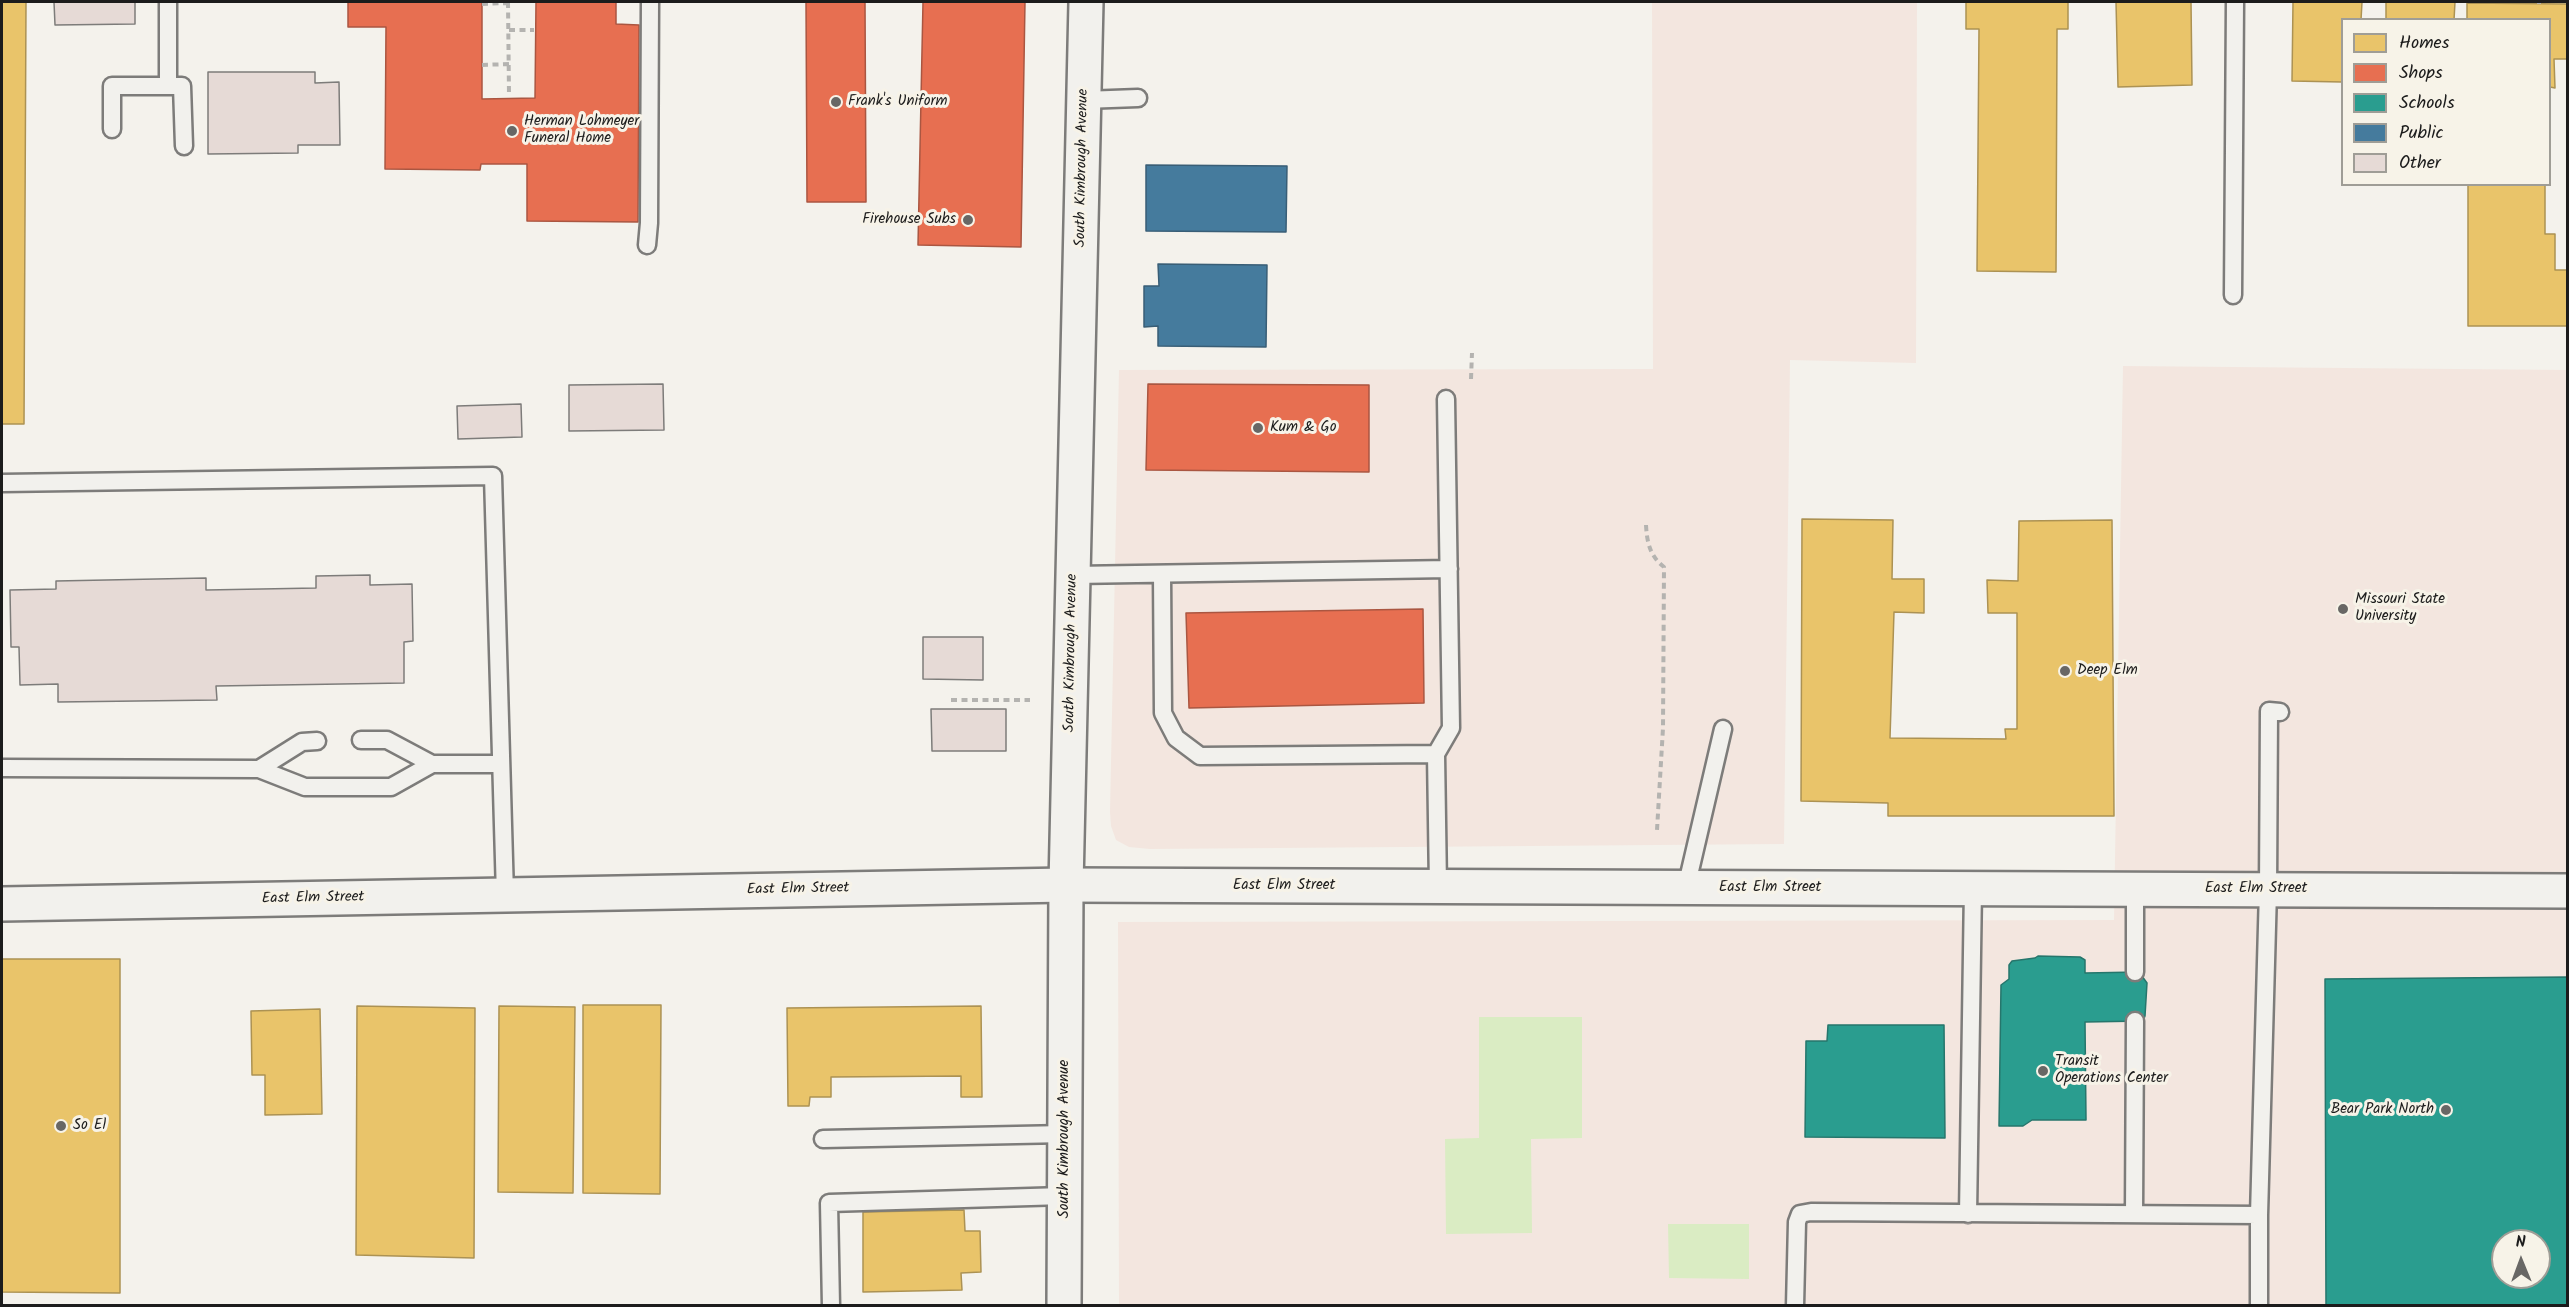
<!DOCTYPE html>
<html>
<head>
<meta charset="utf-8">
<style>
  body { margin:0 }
  #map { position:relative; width:2569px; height:1307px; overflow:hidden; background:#f4f2ec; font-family:Kalam,sans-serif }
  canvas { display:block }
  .frame { position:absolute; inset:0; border:3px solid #1c1c1c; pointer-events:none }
  .legend { position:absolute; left:2341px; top:18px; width:210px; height:168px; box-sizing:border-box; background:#f7f3e8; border:2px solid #9f9d96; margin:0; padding:8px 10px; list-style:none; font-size:18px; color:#1c1c1c }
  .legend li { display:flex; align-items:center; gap:12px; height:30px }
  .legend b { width:30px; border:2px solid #9f9d96 }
  .north { position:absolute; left:2491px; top:1229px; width:60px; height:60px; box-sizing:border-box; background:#f7f3e8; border:2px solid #9f9d96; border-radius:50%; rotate:359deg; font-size:16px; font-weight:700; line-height:24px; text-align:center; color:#1c1c1c }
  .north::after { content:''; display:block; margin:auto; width:21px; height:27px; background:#686765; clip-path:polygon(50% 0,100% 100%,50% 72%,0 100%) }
</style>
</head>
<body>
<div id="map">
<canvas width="2569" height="1307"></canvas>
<div class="frame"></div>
<ul class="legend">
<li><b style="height:16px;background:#e9c46a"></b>Homes</li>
<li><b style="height:16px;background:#e76f51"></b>Shops</li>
<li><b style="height:16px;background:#2a9d8f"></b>Schools</li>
<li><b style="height:16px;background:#457b9d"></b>Public</li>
<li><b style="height:16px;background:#e6dad6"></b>Other</li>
</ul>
<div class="north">N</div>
</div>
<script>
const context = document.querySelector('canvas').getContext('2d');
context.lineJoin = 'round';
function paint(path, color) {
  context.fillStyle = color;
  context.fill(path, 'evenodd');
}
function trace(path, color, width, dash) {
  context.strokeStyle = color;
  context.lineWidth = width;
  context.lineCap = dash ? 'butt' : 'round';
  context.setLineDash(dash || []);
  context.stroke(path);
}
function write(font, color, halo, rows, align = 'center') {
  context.font = font + ' Kalam,sans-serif';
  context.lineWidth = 6;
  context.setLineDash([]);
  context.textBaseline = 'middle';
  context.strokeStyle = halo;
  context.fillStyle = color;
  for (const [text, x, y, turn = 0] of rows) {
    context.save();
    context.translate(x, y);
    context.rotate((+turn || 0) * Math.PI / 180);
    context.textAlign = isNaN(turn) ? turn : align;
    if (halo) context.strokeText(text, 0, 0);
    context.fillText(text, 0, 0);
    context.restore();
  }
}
paint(new Path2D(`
  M1652,2H1917L1916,363L1790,360L1784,844L1150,849L1129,847L1116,840L1111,826L1110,812L1119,370L1653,369Z
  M2123,366L2567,370V1305H1119L1118,922L2114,920ZM2503,1241H2539V1277H2503Z`), '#f3e6df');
paint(new Path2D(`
  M1479,1017H1582V1138L1531,1139L1532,1233L1446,1234L1445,1139L1479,1138Z
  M1668,1224H1749V1279L1669,1278Z`), '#daecc3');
const homes = new Path2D(`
  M2,2H26L24,424H2Z
  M1966,2H2068V29H2057L2056,272L1977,271L1979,29H1966Z
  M2116,2H2191L2192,85L2118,87Z
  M2293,2H2362L2361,20H2342V82L2292,81Z
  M2386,2H2455L2454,20H2386Z
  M2467,3L2568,4V59H2554L2555,88L2550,87V20H2467Z
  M2468,184H2545V234H2555V270H2568V326H2468Z
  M1802,519L1893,520L1892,579H1924V613L1894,612L1890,738L2006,739L2005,729H2017V613H1988L1987,580L2018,581L2019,521L2112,520L2114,816H1888V803L1801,801Z
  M2,959H120V1293L2,1292Z
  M583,1005H661L660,1194L583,1193Z
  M357,1006L475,1008L474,1258L356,1255Z
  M499,1006L575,1007L573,1193L498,1192Z
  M981,1006L982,1097H961V1076L831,1077V1097H810L809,1106H788L787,1008Z
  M320,1009L322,1114L265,1115V1075H252L251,1011Z
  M964,1210L965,1231H980L981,1272L961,1273L962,1290L863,1292V1212Z`);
paint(homes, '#e9c46a');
trace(homes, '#ac9253', 1.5);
const shops = new Path2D(`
  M348,2H482V99L535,98L536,2H616V24L639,25L638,222L527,221V164H481L480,170L385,169L386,27H348Z
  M806,2H865L866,202H807Z
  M923,2H1025L1021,247L918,245Z
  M1148,384L1369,385V472L1146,470Z
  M1423,609L1424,703L1189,708L1186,613Z`);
paint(shops, '#e76f51');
trace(shops, '#aa5641', 1.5);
const schools = new Path2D(`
  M2038,956L2080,957L2085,960V973L2139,972L2147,983L2145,1016L2143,1021L2085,1022L2086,1120H2032L2023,1126H1999L2001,985L2009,979V965L2012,961L2035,958Z
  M2568,977V1306H2326L2325,979ZM2503,1241H2539V1277H2503Z
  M1828,1025H1944L1945,1138L1805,1137L1806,1041H1827Z`);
paint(schools, '#2a9d8f');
trace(schools, '#26766c', 1.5);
const public = new Path2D(`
  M1146,165L1287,166L1286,232L1146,231Z
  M1158,264L1267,265L1266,347L1158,346V326L1144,327V286H1159Z`);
paint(public, '#457b9d');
trace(public, '#395e76', 1.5);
const building = new Path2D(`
  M54,2H135V24L55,25Z
  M208,72H315V83L339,82L340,145H298V153L208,154Z
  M663,384L664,430L569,431V385Z
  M521,404L522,437L458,439L457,406Z
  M370,575V585L412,584L413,641L404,642V683L216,686L217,700L58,702V684L20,685L19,647H11L10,590L56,589V581L206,578V590L316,588V576Z
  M923,637H983V680L923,679Z
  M931,709H1006V751H932Z`);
paint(building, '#e6dad6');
trace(building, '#7d7c7a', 1.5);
const service = new Path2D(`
  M168,86H182L184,146
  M1084,100L1138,98
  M112,129V86H168V2
  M647,245L649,223L650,2
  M2233,295L2235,2
  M2,483L493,476L505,895
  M1162,574L1163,713L1176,738L1200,756L1436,754
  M1074,575L1449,569
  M361,740H387L432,764H501
  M2,768L259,769L302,742L317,741
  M259,769L305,787H391L432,764
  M1438,887L1436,754L1451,728L1446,399
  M1686,888L1723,729
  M2135,972V889
  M823,1139L1065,1134
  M1968,1214L1973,888
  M2134,1214L2135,1021
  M831,1306L829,1203L1064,1196
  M1795,1306L1797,1222L1800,1214L1811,1212L2259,1215L2268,890L2269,711L2280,712
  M2259,1306V1215`);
const minor = new Path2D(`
  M2,904L1066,885L2568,891`);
const secondary = new Path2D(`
  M1064,1306L1066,885L1086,2`);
trace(service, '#7d7c7a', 21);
trace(minor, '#7d7c7a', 38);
trace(secondary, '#7d7c7a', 38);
trace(new Path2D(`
  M508,2L509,95
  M482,4L508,3
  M2539,4V2
  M509,30H534
  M482,65L509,64
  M1471,379L1472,353
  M1646,525C1647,543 1650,556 1664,567L1663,728L1657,830
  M951,700H1030`), '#b4b3b0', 4, [6, 4.5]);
trace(service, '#f2f1ed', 16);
trace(minor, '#f2f1ed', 33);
trace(secondary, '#f2f1ed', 33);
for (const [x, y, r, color] of [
  [836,102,6,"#686765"],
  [512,131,6,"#686765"],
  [968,220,6,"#686765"],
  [1258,428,6,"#686765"],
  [2343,609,6,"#686765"],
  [2065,671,6,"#686765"],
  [2043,1071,6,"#686765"],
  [2446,1110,6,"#686765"],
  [61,1126,6,"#686765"]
]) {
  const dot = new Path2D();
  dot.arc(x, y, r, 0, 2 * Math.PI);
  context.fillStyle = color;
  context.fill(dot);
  trace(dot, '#f7f3e8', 2);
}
write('15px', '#1c1c1c', '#f7f3e8', [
  ["Frank's Uniform",848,102],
  ["Herman Lohmeyer",524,122],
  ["Funeral Home",524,139],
  ["Firehouse Subs",956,220,"right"],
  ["Kum & Go",1270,428],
  ["Missouri State",2355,600],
  ["University",2355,617],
  ["Deep Elm",2077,671],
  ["Transit",2055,1062],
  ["Operations Center",2055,1079],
  ["Bear Park North",2434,1110,"right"],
  ["So El",73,1126]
], 'left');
write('15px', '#1c1c1c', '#f7f3e8', [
  ["South Kimbrough Avenue",1083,168,-89],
  ["South Kimbrough Avenue",1072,653,-89],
  ["East Elm Street",1284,886],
  ["East Elm Street",1770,888],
  ["East Elm Street",2256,889],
  ["East Elm Street",798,890,-1],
  ["East Elm Street",313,899,-1],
  ["South Kimbrough Avenue",1065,1139,-90]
]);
</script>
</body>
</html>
